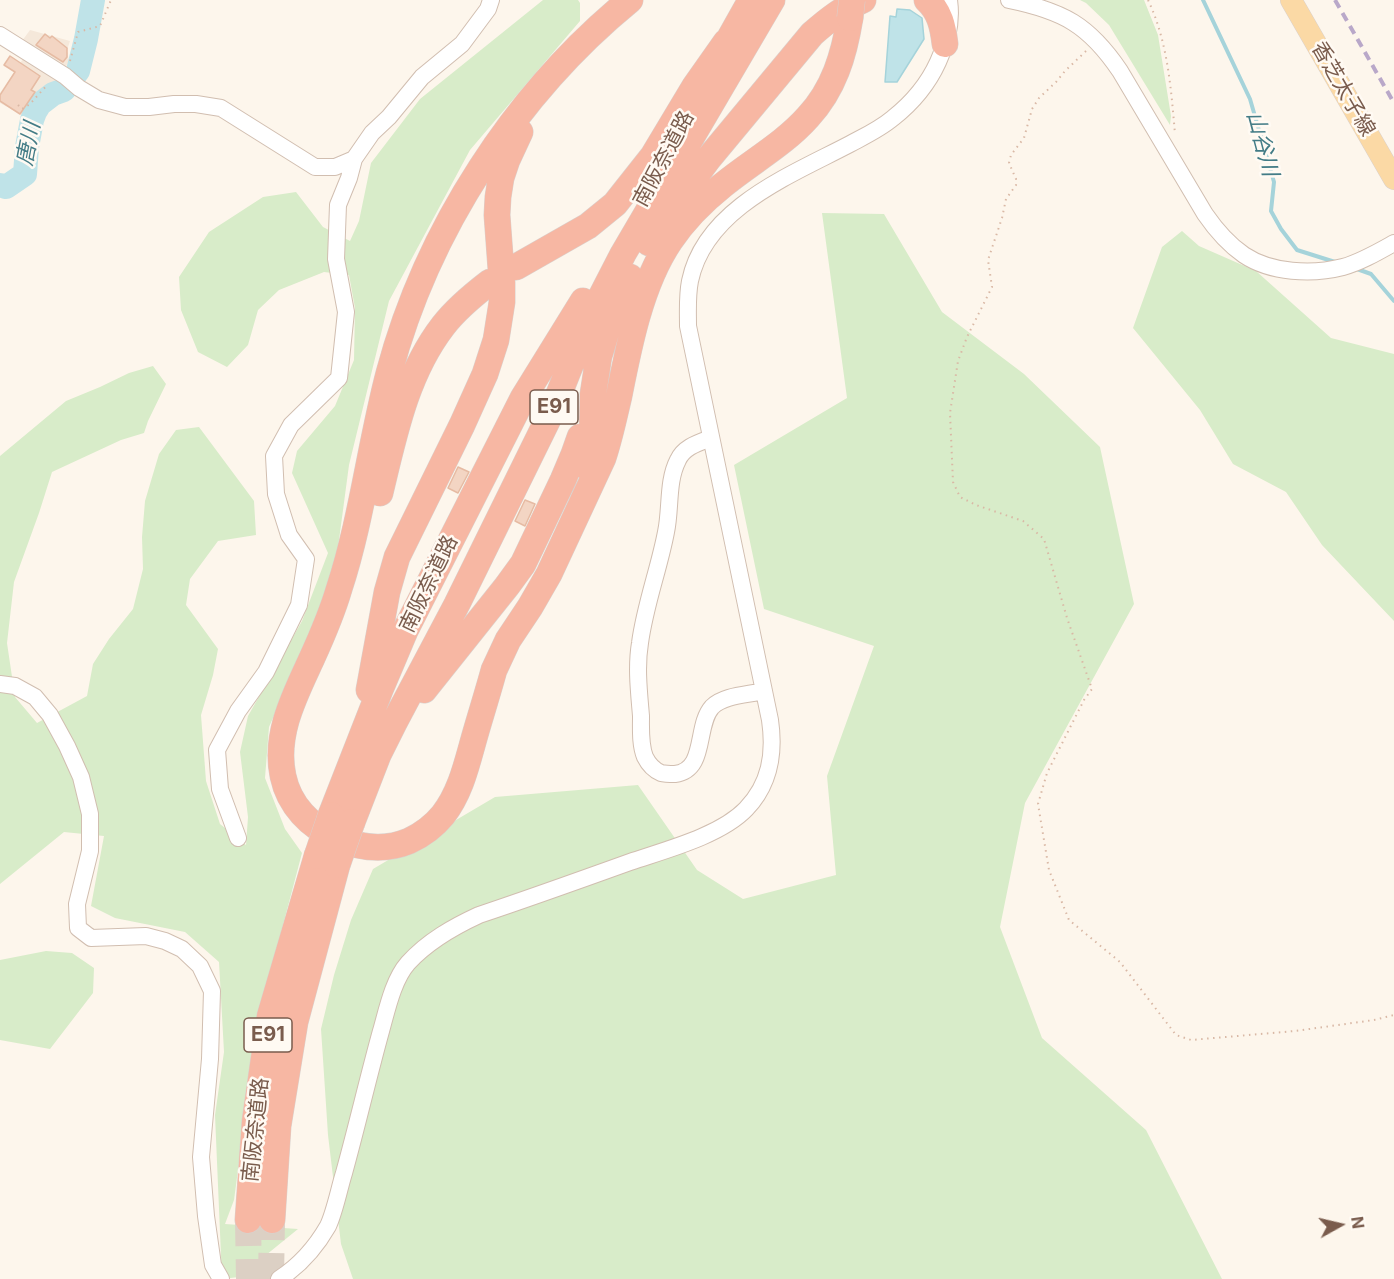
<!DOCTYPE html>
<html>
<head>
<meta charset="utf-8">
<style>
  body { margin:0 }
  #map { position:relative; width:1394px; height:1279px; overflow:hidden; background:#fdf6ec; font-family:Inter,sans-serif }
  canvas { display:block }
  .north { position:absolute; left:1310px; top:1195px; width:60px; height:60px; -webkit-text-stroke:4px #fffaf3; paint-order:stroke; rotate:82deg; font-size:16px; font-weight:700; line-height:24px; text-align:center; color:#7a5c4d }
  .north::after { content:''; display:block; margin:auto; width:21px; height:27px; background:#7a5c4d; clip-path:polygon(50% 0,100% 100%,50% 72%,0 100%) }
</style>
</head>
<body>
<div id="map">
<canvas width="1394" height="1279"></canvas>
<div class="north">N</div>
</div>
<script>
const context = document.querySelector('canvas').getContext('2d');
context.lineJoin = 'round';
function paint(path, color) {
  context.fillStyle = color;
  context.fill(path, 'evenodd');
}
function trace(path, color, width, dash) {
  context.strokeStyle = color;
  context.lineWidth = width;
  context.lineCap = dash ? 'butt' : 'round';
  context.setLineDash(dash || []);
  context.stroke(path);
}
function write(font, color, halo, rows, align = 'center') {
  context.font = font + ' Inter,"Noto Sans JP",sans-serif';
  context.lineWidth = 5;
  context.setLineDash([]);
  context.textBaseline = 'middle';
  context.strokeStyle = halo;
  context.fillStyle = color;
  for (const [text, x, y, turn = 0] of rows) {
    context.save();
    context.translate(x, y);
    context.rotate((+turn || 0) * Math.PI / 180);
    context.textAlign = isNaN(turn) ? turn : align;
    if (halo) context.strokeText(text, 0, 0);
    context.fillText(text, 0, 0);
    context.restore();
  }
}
paint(new Path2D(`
  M30,30L70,41L67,50L69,62L67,65L65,67L22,41Z
  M25,56L59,79L55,87L43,96L33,107L29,119L0,103V93Z`), '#f5e8da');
paint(new Path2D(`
  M543,0H578L580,3V21L470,150L389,301L349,465L335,570L301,655L269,727L265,778L285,829L302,853L258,1020L234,1200L225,1224L298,1229L239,1277L222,1279L215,1115L224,1052L219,962L185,932L115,918L91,906L104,836L64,832L0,884V456L66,401L100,387L129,373L153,366L166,384L148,421L144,433L121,440L52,472L39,513L14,582L7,643L15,697L37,723L87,696L93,664L109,639L133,609L143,569L142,537L145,501L159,454L176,430L199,427L254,501L256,535L218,541L190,579L186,605L218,649L213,675L201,715L206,781L220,824L246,845L248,817L240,752L248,716L302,621L328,553L292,473L297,451L335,406L354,360L355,308L349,275L324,272L279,290L258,310L248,345L227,367L198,352L181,310L179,277L209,232L263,197L296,192L323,227L350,241L359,221L371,163L420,99Z
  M1080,0H1144L1158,35L1171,116L1170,125L1109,25L1086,3Z
  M822,213L884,214L942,312L1024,374L1100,447L1134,604L1025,803L1000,927L1042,1038L1146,1130L1222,1279H353L341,1244L328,1135L321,1029L334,975L351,920L373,869L495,797L638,785L697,870L743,899L836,875L827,776L874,646L764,609L734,465L847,398Z
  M1182,231L1199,246L1256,271L1331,338L1394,354V621L1322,545L1286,492L1233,464L1200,410L1133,328L1162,247Z
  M46,951L72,953L94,968L93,993L50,1049L0,1040V960Z`), '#d8ecc9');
const water = new Path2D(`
  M897,9L910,10L922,18L924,39L897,82H885L890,16L896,17Z`);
paint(water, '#bfe3e8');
trace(water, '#a5d3da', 1.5);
trace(new Path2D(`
  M1203,0L1250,99L1274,182L1271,211L1281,229L1297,250L1335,262
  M1357,269L1371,274L1394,301`), '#a5d3da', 4);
trace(new Path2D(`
  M0,185L6,187L25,174L27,147L32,120L35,112L40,104L53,94L64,90L78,71L86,39L93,0`), '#bfe3e8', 24);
const building = new Path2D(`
  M45,34L50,38L52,36L67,48V57L63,62L36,45Z
  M10,56L40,76L31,90L35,92L20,114L0,101V95L15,72L4,65Z
  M458,467L469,472L458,493L448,488Z
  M525,500L535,504L525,526L515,521Z`);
paint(building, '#f3d5c3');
trace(building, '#e6bba3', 1.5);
trace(new Path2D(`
  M248,1220L249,1279
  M271,1279L272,1220`), '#dcd0c4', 26, [26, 13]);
const minor = new Path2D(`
  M1009,0C1063,11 1089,25 1120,71L1205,214C1216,230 1228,244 1244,255C1271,273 1312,275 1343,267C1361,262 1378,252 1394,243
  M0,35L65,76L79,88L99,100L125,107H149L174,104H196L221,108L315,167H335L354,159
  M711,438C698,443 684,447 678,460C667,481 671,509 666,532C659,569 645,605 640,643C636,667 639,692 641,716C641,729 640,745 645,757C648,763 654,770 661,773C665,774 670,774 675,774C707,770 695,726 712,707C724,695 748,695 764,691
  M0,684L15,686L35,697L50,715L67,746L81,777L90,814V851L77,904L78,928L91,938L146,936L165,941L182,949L200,966L212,991L210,1059L201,1157L206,1216L213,1265L221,1279
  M238,838L220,789L217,750L238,711L266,672L299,605L306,559L289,535L276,494L274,456L291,425L339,378L346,312L336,259L338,205L349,178L354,159L372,133L389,117L422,77L462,44L488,9L491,0
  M279,1279C299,1266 316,1247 328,1226C335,1211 339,1189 344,1173C357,1126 368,1078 381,1031C387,1010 393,980 408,963C428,941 453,927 479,915C530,898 580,880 630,862C665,850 720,836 746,809C770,784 775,754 770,720L688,326C688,311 687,296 690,281C705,208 791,175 850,144C865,136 880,129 893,118C912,103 928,84 938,62C947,43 952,21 949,0`);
const major = new Path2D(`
  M1291,0L1394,179`);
const highway = new Path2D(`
  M630,0C516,93 427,230 389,373C370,445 362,519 339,589C332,613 322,636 312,658C295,695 274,734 283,776C289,805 310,827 337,838C360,848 385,851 409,841C422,835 434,826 443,815C461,792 467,763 475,735C481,714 488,692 494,670L508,640L530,607L549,574L603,458C610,437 614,417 619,396C629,345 641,284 670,241C684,220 703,201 723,185C751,162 784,144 808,117C834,89 844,55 850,18
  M927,0C940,12 943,27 945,44
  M719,57L751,0
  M649,243L674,205L709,158L812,34C828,20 843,8 863,0
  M516,267L588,226L615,204L653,156L695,86L726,42
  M596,366L608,326L630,277
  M587,467L592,442L593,394L600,349
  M380,493C394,435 406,374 443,326C456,309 473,295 490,282
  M369,690L387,592L397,557L462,425L485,374L496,340L502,302V283L497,215L498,197L501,178L507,160L520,132
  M424,690L507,586L523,564L563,480L574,454L580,437
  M331,815L380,690L405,631L523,398L583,301
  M352,822L378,755L394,723L457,604L553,409L586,326L623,254L772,0
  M248,1220L255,1121L270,1016L317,856
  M272,1220L278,1126L295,1022L337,865`);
trace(minor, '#d1beb0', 18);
trace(major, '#dad1cd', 22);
trace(highway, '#dad1cd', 27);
trace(new Path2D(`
  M1148,0C1168,42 1171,89 1175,134
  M1086,51L1065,71L1056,82L1039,98L1032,109L1024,138L1011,155L1009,163L1016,179V185L1006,199L1002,218L988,260L992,287L967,337L958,361L950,413L953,482L960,497L976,505L1023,521L1044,539L1067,618L1092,689L1084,700L1047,773L1038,804L1049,870L1069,920L1120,962L1176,1035L1191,1040L1295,1031L1374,1020L1394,1015
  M70,61L78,32L100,26L111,0
  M18,105L22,109L30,104L48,84`), '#d9b8a5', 2, [1.5, 4.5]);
trace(minor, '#fff', 16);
trace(major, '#fbd9a5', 21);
trace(highway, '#f7b7a3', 26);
trace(new Path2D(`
  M1335,0L1394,103`), '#b9a8c9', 4, [9, 6]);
const highwayBridge = new Path2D(`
  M850,18L852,0
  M317,856L331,815
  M337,865L352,822`);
trace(highwayBridge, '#dad1cd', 27, []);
trace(highwayBridge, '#f7b7a3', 26);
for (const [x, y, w] of [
  [554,407,48],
  [268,1035,48]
]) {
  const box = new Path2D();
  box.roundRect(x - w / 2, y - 17, w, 34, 4.5);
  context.fillStyle = '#fffaf3';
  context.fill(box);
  trace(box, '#7a5c4d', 1.5);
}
write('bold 20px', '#7a5c4d', null, [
  ["E91",554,407],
  ["E91",268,1035]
]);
write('21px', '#7a5c4d', '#fffaf3', [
  ["香芝太子線",1343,89,60],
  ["南阪奈道路",664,159,-62],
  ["南阪奈道路",429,584,-64],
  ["南阪奈道路",256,1130,-84]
]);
write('italic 22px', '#437c86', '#fffaf3', [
  ["唐川",29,144,-79],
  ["山谷川",1262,144,75]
]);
</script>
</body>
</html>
